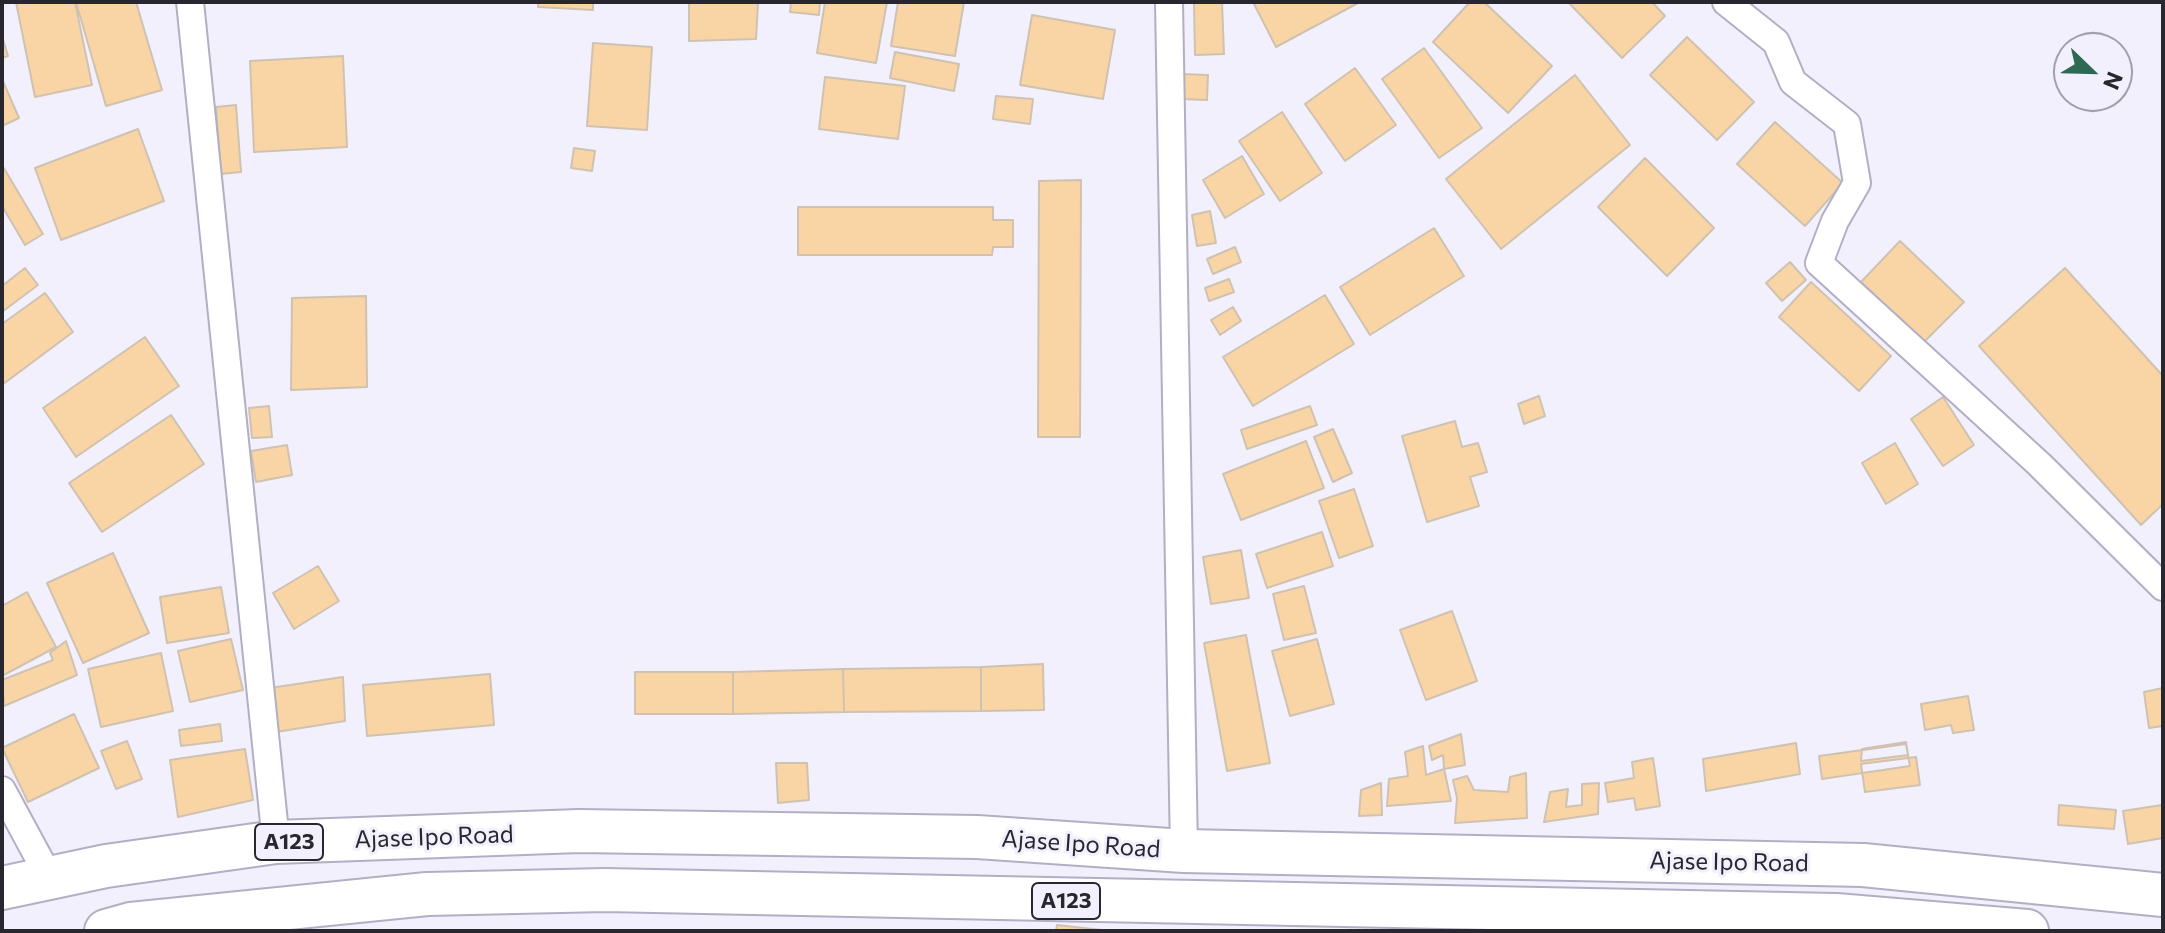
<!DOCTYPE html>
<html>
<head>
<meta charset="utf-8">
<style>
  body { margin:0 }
  #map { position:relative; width:2165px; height:933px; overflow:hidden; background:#f2f0fd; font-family:Commissioner,sans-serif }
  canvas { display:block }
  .frame { position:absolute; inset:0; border:4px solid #28272f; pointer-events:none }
  .north { position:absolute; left:2053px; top:32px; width:80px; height:80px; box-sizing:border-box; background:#f2f0fd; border:2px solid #a1a0ab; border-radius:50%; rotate:113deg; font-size:22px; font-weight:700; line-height:32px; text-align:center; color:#28272f }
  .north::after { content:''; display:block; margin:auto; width:28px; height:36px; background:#2e6953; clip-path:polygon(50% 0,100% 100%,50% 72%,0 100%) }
</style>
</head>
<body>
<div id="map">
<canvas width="2165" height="933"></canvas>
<div class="frame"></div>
<div class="north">N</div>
</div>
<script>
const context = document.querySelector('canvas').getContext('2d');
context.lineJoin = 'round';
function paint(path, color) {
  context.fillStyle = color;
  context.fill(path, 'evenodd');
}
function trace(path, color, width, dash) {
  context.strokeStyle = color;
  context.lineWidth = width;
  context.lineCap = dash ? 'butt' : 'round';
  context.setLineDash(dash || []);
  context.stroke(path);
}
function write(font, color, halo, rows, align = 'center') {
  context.font = font + ' Commissioner,sans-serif';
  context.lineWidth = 6;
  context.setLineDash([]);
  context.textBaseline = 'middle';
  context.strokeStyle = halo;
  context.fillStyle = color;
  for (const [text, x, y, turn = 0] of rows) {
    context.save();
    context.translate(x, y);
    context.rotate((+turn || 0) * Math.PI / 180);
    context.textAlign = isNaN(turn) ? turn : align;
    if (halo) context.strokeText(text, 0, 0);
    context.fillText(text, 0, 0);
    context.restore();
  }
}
const building = new Path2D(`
  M16,2H75L92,85L35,97Z
  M76,2H136L162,90L106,106Z
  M538,2H593V10L538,7Z
  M689,2H758L756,39L689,41Z
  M791,2H820L819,15L790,12Z
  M825,2H887L876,63L817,53Z
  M898,2H964L955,56L891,46Z
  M1194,2H1222L1224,54L1195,55Z
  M1253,2H1357L1358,3L1276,47Z
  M1470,2H1484L1552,66L1508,113L1433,42Z
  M1568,2H1652L1665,16L1622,58Z
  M1032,15L1115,30L1103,99L1020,85Z
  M2,36L8,56L2,58Z
  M1687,37L1754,102L1717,140L1650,75Z
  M593,43L652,47L647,130L587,126Z
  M1424,48L1482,128L1439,158L1382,79Z
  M895,52L959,64L954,91L890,78Z
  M343,56L347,147L254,152L250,61Z
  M1355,68L1396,125L1345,161L1305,104Z
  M1182,74L1208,75L1207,100L1181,99Z
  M1575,75L1630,145L1501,249L1446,179Z
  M825,77L905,86L898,139L819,129Z
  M2,79L19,118L2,126Z
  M996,96L1033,99L1030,124L993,119Z
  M236,105L241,172L221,174L216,107Z
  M1282,112L1322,173L1280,201L1239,141Z
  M1775,122L1843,183L1805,226L1737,164Z
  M138,129L164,201L61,240L35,168Z
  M574,148L595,151L592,171L571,168Z
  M1242,156L1264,194L1225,218L1203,180Z
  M1645,158L1714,228L1667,276L1598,207Z
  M2,165L43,234L25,245L2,206Z
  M1081,180L1080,437H1038L1039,181Z
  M798,207H993V220H1013V247H993L992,255H798Z
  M1210,211L1216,243L1197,246L1192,215Z
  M1434,228L1464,276L1370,335L1340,287Z
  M1900,241L1964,302L1924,342L1861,282Z
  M1235,247L1241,262L1213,274L1207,259Z
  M1790,262L1806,280L1782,301L1766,283Z
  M25,268L38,285L2,312V286Z
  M2065,268L2163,376V504L2141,525L1979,346Z
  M1229,279L1234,292L1209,301L1205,288Z
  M1811,282L1891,356L1859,391L1779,317Z
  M45,293L73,332L2,385V324Z
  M1325,295L1354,344L1253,406L1223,357Z
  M366,296L367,387L291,390L292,298Z
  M1233,307L1241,321L1220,335L1211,320Z
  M145,337L179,386L76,457L43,408Z
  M1539,396L1545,416L1524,424L1518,404Z
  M1943,397L1974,445L1943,466L1911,419Z
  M269,406L272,437L252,438L249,408Z
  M1310,406L1317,425L1247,449L1241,430Z
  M171,415L204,464L102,532L69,483Z
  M1455,421L1462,447L1478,443L1487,472L1470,477L1479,506L1427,522L1402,436Z
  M1333,429L1352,473L1333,482L1314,437Z
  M1306,441L1324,488L1241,520L1223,474Z
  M1895,443L1918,484L1886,504L1862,463Z
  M287,445L292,475L256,482L251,451Z
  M1354,489L1373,546L1339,558L1319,501Z
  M1322,532L1333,566L1267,588L1256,554Z
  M1241,550L1249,598L1211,604L1203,557Z
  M113,553L149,633L83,663L47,583Z
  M318,566L339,601L294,629L273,593Z
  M1304,586L1316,633L1284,640L1273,594Z
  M221,587L229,633L167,643L160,597Z
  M27,592L56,647L2,676V606Z
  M1452,611L1477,681L1426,700L1400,630Z
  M1246,635L1270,763L1227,771L1204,643Z
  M231,639L243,690L190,702L178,651Z
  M1317,639L1334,704L1290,716L1272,651Z
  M66,641L77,675L4,706L2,680L53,660L50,653Z
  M161,653L173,711L101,727L88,669Z
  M1043,664L1044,710L981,711V667Z
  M981,667V711L844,712L843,669Z
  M843,669L844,712L733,714V672Z
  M635,672H733V714H635Z
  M490,674L494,725L367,736L363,685Z
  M343,677L345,721L276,732L270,688Z
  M2163,688V726L2149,728L2144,692Z
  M1968,696L1974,730L1953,733L1951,725L1925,730L1921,704Z
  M74,714L99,768L28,802L2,748Z
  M220,724L222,741L181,746L179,730Z
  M1461,734L1465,765L1444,769L1443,755L1432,760L1429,746Z
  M127,741L142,779L116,789L101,751Z
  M1906,742L1908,755L1861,761L1862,749Z
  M1796,743L1800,774L1706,791L1703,759Z
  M1906,744L1910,766L1822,779L1819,756Z
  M1423,746L1426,775L1444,769L1451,801L1387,806L1389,779L1408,776L1405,752Z
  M245,749L253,800L178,817L170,760Z
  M1916,757L1920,785L1865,792L1861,764Z
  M1653,758L1660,806L1636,810L1634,798L1608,802L1605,783L1634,778L1632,762Z
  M776,763H807L809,800L778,803Z
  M1526,773L1527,818L1455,823L1457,798L1453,780L1467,776L1474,790L1508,792L1510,777Z
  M1381,783L1382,815L1359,816L1361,790Z
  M1599,783L1598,814L1544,822L1550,792L1568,789L1566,807L1582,805V784Z
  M2059,805L2116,810L2114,829L2058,825Z
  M2162,805L2163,838L2128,844L2123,811Z
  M1057,925L1111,931H1056Z`);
paint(building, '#f9d5a6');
trace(building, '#d0c2b1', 2);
const minor = new Path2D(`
  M190,2L276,842
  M1169,2L1184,851
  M1726,2L1776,42L1793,82L1847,124L1857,183L1835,221L1819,263L2039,464L2163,587
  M2,790L49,877`);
const trunk = new Path2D(`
  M2,888L106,866L276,842L579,831L977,837L1184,851L1863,865L2163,895
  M106,931L131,924L427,894L605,890L1836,915L2027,931`);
trace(minor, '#b2afc4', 30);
trace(trunk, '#b2afc4', 46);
trace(minor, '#fff', 26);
trace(trunk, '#fff', 42);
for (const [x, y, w] of [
  [289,842,68],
  [1066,901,68]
]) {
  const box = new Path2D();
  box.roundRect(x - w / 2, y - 18, w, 36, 6);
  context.fillStyle = '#f2f0fd';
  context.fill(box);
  trace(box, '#28272f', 2);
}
write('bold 22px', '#28272f', null, [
  ["A123",289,842],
  ["A123",1066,901]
]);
write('24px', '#28272f', '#f2f0fd', [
  ["Ajase Ipo Road",434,837,-2],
  ["Ajase Ipo Road",1081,844,4],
  ["Ajase Ipo Road",1729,862,1]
]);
</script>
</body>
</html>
